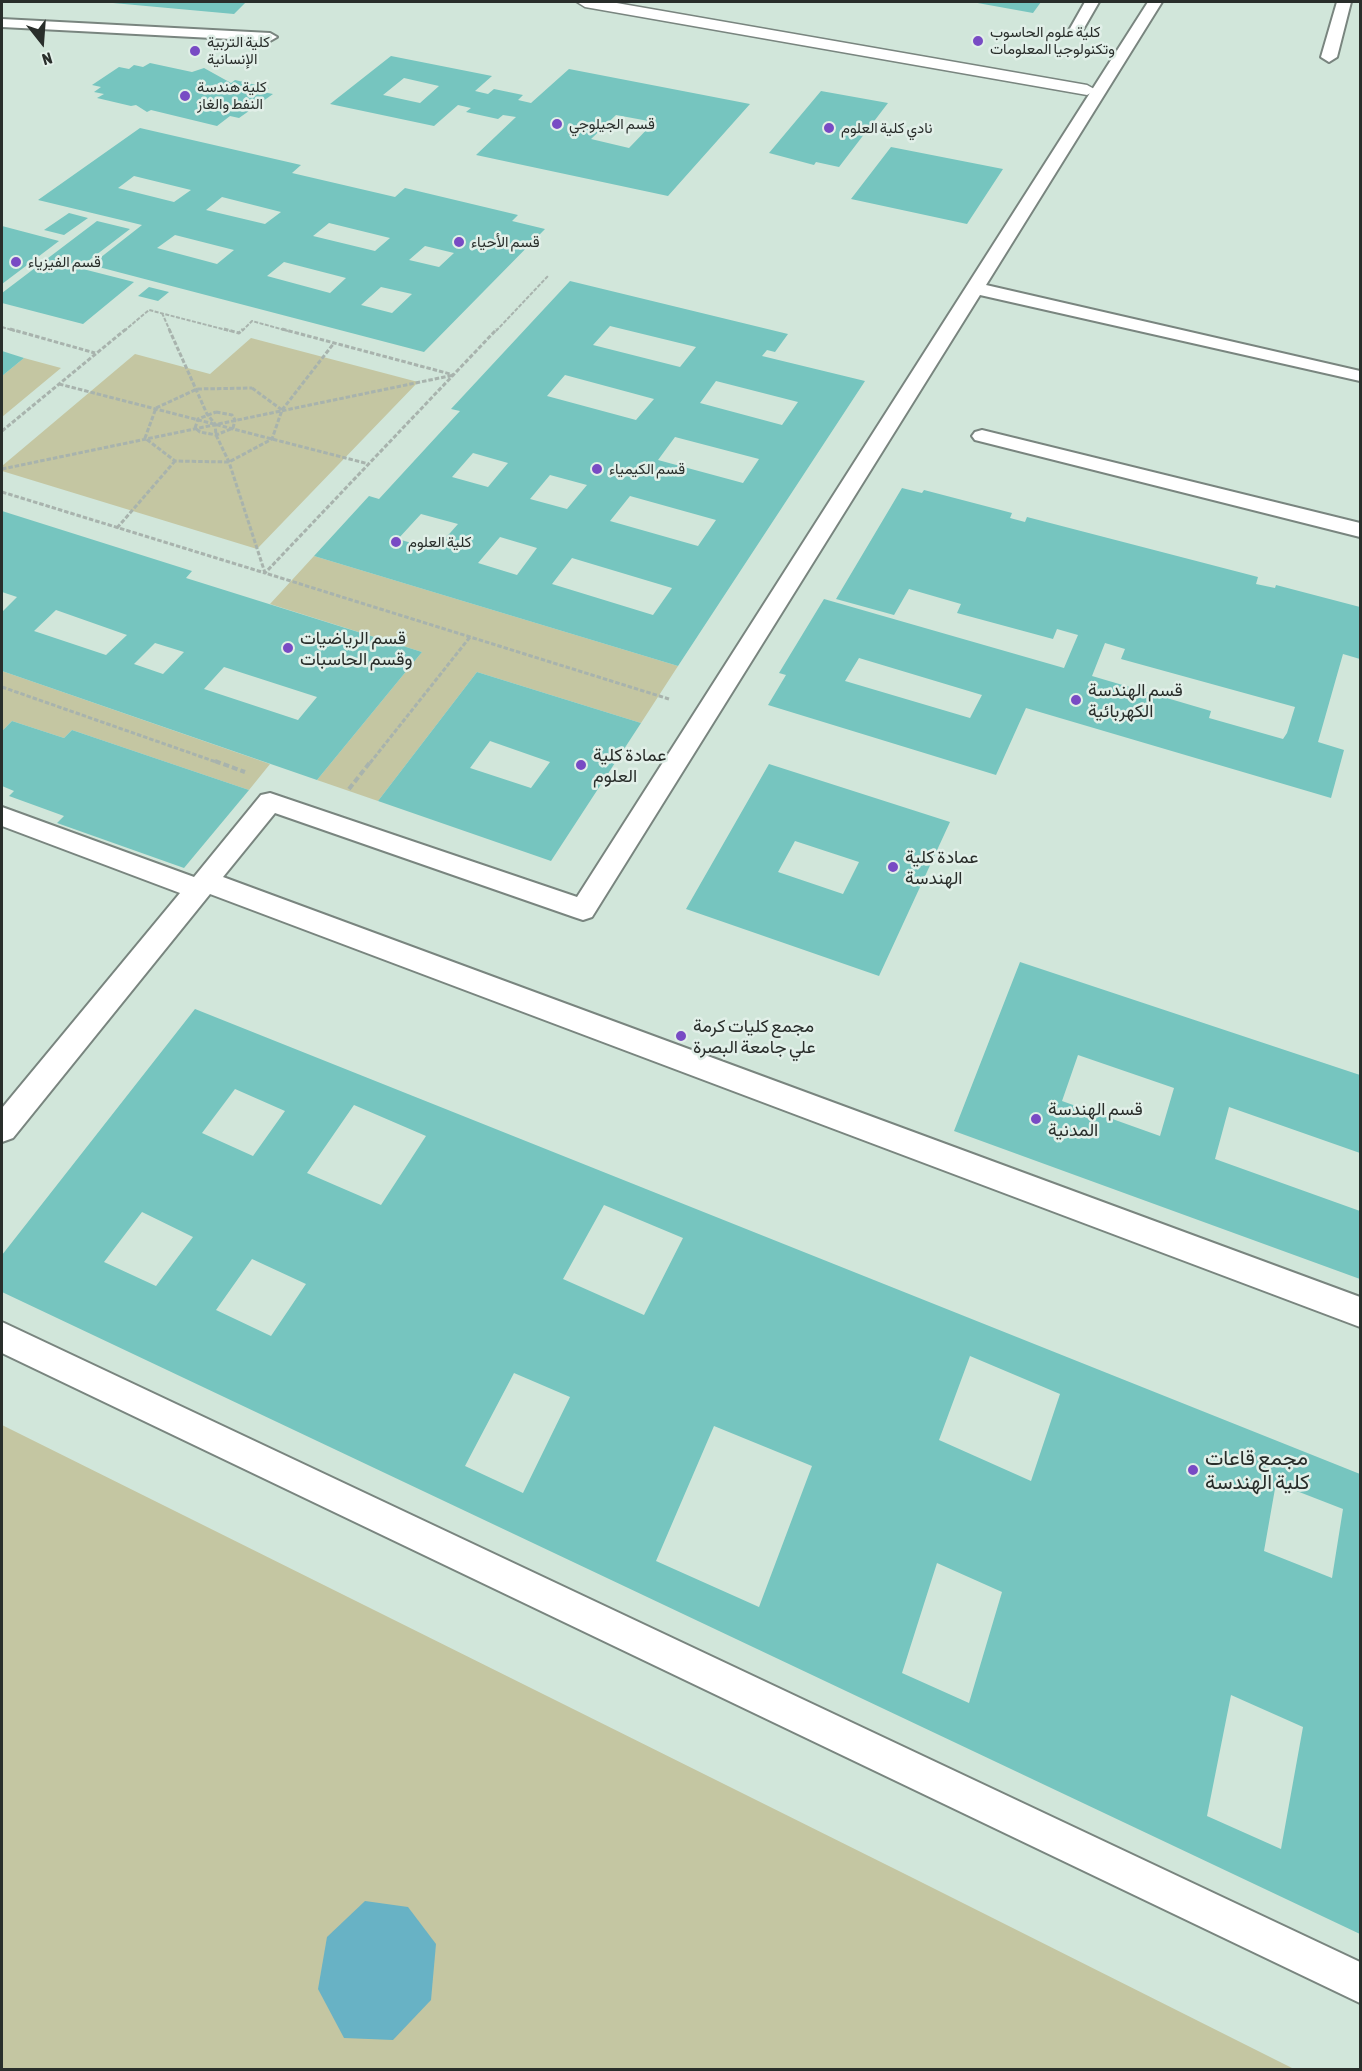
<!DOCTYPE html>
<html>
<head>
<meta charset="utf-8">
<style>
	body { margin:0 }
	#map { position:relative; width:1362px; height:2071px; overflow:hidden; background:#e1efe8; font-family:"Asap Condensed",sans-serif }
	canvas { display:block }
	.frame { position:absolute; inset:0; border:3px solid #292e2b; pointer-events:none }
	.north { position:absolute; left:12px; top:12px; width:60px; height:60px; -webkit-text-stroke:4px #e1efe8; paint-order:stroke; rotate:163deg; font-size:16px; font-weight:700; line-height:24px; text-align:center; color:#292e2b }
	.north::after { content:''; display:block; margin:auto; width:21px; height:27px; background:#292e2b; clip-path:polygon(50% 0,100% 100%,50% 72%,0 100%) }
</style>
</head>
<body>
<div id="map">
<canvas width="1362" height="2071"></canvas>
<div class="frame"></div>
<div class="north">N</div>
</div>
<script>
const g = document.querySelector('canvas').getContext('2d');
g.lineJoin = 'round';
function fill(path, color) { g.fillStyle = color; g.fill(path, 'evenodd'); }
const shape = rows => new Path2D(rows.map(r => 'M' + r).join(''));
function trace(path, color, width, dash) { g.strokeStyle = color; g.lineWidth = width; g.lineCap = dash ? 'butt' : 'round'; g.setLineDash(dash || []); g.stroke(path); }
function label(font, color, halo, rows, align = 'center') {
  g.font = font + ' "Asap Condensed",Vazirmatn,sans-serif'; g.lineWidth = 5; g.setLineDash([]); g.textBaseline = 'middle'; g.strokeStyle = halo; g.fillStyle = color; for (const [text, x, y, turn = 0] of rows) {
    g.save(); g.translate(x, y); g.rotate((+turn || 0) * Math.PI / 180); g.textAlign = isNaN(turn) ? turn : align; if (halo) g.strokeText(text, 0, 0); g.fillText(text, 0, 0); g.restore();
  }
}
fill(shape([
	[2,2,1360,2,1360,2069,2,2070]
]), '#d1e6da');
fill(shape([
	[251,338,418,382,257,549,2,471,2,466,135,354,210,374],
	[24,358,61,368,2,417,2,376],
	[314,556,678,666,641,723,477,672,378,801,317,780,422,652,270,604],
	[2,671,270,764,249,790,72,730,64,738,12,721,2,731],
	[2,1425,909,1876,1294,2069,2,2069]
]), '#c4c6a2');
fill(shape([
	[365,1901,408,1907,436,1944,431,2000,393,2040,344,2038,318,1989,327,1937]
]), '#68b2c5');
fill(shape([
	[102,2,246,2,234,14],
	[972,2,1041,2,1033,13],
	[391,56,492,76,475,91,488,94,494,89,523,95,518,100,531,103,569,69,750,104,668,196,476,155,516,117,503,115,498,119,466,112,471,108,458,105,434,126,330,104],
	[404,78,439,86,420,103,383,95],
	[616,115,654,122,629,148,591,139],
	[150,63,192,72,204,68,231,83,235,80,269,88,263,92,273,94,239,118,230,116,217,126,151,110,147,112,136,105,131,106,97,98,104,94,94,92,101,87,92,85,119,67,129,69,134,65,143,67],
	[821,91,888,103,839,167,816,162,814,165,769,153],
	[140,128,301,165,292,173,395,197,405,188,518,215,512,221,545,229,424,352,91,265,142,225,38,200],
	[134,176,191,190,174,202,118,188],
	[222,197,281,212,265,224,206,210],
	[329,223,390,238,375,251,313,236],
	[175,235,234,250,217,264,157,248],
	[425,246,454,253,439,267,409,260],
	[284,262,346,278,330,293,267,276],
	[381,287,412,294,392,313,361,305],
	[891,147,1003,169,967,224,851,199],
	[69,213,88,218,64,235,44,230],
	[97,221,130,229,79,268,134,282,83,324,2,303,2,293],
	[2,226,59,241,2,284],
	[570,281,788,334,775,352,767,350,762,356,865,381,678,666,314,556,369,496,379,499,460,411,451,409],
	[610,326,696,347,680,367,593,345],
	[565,375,654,399,636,420,547,396],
	[716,381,798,402,782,425,700,403],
	[675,437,759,459,743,483,658,460],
	[473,453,508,463,488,487,452,477],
	[550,475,587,485,567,509,530,499],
	[630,496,716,520,698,546,610,521],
	[421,514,458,524,435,550,398,539],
	[500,537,537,548,517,575,478,563],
	[572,558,672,588,653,615,552,584],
	[149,287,169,292,158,301,138,296],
	[2,351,24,358,2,376],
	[902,488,922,493,924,490,1012,513,1010,518,1025,522,1027,517,1258,577,1256,584,1275,588,1276,585,1360,607,1360,659,1343,654,1318,742,1344,750,1331,798,1026,708,996,775,768,705,786,675,779,673,824,599,1064,668,1078,635,1057,629,1053,639,957,613,961,604,909,589,894,615,836,599],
	[1105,643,1125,649,1121,659,1295,707,1287,733,1283,739,1209,718,1211,711,1092,676],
	[859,658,982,695,970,718,845,681],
	[2,511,192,571,186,578,422,652,317,780,2,671,2,612,17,597,2,592],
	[56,610,127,635,106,655,34,631],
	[155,643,184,652,163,674,134,664],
	[224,667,317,697,298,720,204,689],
	[477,672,641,723,551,861,378,801],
	[490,741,550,762,531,788,470,768],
	[12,721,64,738,72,730,249,790,184,868,57,823,64,816,9,796,14,791,2,786,2,731],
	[769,764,950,822,879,976,686,909],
	[795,841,859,862,843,894,778,872],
	[1020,962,1360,1075,1360,1153,1229,1107,1215,1159,1360,1211,1360,1279,954,1131],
	[1078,1055,1174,1088,1160,1136,1062,1101],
	[195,1009,1360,1474,1360,1934,2,1292,2,1255],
	[235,1089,285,1111,253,1156,202,1133],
	[354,1105,426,1136,381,1205,307,1173],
	[604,1205,683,1238,644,1315,563,1279],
	[142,1212,193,1237,156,1286,104,1262],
	[252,1259,306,1284,271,1336,216,1310],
	[970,1356,1060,1394,1031,1481,939,1440],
	[514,1373,570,1397,523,1493,465,1466],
	[714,1426,812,1466,759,1607,656,1561],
	[1276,1483,1343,1509,1332,1578,1264,1551],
	[937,1563,1002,1592,969,1703,902,1673],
	[1231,1695,1303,1727,1281,1849,1207,1816]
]), '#76c5bf');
const lane = shape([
	[1085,2,1099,2,1080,35,1070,35,1068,32,1085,2],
	[1148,2,1162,2,986,285,1360,371,1360,381,980,295,592,917,583,920,574,917,275,813,223,877,1360,1297,1360,1327,210,894,13,1138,2,1142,2,1108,180,893,2,826,2,807,194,877,261,795,270,793,577,897,1148,2],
	[1337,2,1351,2,1337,57,1329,62,1321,57,1337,2],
	[2,19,270,33,277,37,270,41,2,27,2,19],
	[982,430,1360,523,1360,537,975,440,972,436,975,432,982,430],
	[2,1322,1360,1962,1360,2003,2,1353,2,1322]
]);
const street = shape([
	[577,2,611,2,1087,85,1096,90,1087,95,585,7,577,2]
]);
trace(lane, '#79857f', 4);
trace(street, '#79857f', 3);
trace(shape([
	[162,313,170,331],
	[2,327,15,331],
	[124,331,149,310,230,331],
	[242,331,252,321,288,331],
	[496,331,548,276]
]), '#a8b3ad', 2, [4, 1.5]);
trace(shape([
	[10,329,95,353],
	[169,329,207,414,215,424,216,435,229,462,265,573,669,699],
	[224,329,239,333,243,329],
	[282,329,454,375],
	[59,384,369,464],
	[252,388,282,410,272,439,229,462,175,461,145,438,156,408,197,389,252,388],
	[282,410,334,343],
	[216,412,232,415,235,420,233,428,216,435,200,432,195,428,198,419,216,412],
	[2,431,126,329],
	[2,469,454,375],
	[2,492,265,573,497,329],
	[117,528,175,461],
	[2,687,219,763],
	[370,763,470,637]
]), '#a8b3ad', 3, [4.5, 2]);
trace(shape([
	[215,761,245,772],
	[349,789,371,761]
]), '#a8b3ad', 4, [6, 3]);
fill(lane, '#fff');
fill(street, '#fff');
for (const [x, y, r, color] of [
	[978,41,6,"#784bc4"],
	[195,51,6,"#784bc4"],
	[185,96,6,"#784bc4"],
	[557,124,6,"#784bc4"],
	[829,128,6,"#784bc4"],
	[459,242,6,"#784bc4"],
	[16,262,6,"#784bc4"],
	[597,469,6,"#784bc4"],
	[396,542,6,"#784bc4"],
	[288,648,6,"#784bc4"],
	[1076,700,6,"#784bc4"],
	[581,765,6,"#784bc4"],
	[893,867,6,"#784bc4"],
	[681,1036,6,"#784bc4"],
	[1036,1119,6,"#784bc4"],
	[1193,1470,6,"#784bc4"]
]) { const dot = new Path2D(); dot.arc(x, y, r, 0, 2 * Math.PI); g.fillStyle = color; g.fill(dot); trace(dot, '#e1efe8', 2); }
label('15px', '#292e2b', '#e1efe8', [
	["كلية علوم الحاسوب",990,32],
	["وتكنولوجيا المعلومات",990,49],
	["كلية التربية",207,42],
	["الإنسانية",207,59],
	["كلية هندسة",197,87],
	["النفط والغاز",197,104],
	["قسم الجيلوجي",569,124],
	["نادي كلية العلوم",841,128],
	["قسم الأحياء",471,242],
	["قسم الفيزياء",28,262],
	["قسم الكيمياء",609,469],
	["كلية العلوم",408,542]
], 'left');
label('18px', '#292e2b', '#e1efe8', [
	["قسم الرياضيات",300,638],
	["وقسم الحاسبات",300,659],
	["قسم الهندسة",1088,690],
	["الكهربائية",1088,711],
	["عمادة كلية",593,755],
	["العلوم",593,776],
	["عمادة كلية",905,857],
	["الهندسة",905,878],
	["مجمع كليات كرمة",693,1026],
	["علي جامعة البصرة",693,1047],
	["قسم الهندسة",1048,1109],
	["المدنية",1048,1130]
], 'left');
label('21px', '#292e2b', '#e1efe8', [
	["مجمع قاعات",1205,1458],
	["كلية الهندسة",1205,1482]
], 'left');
</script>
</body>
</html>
